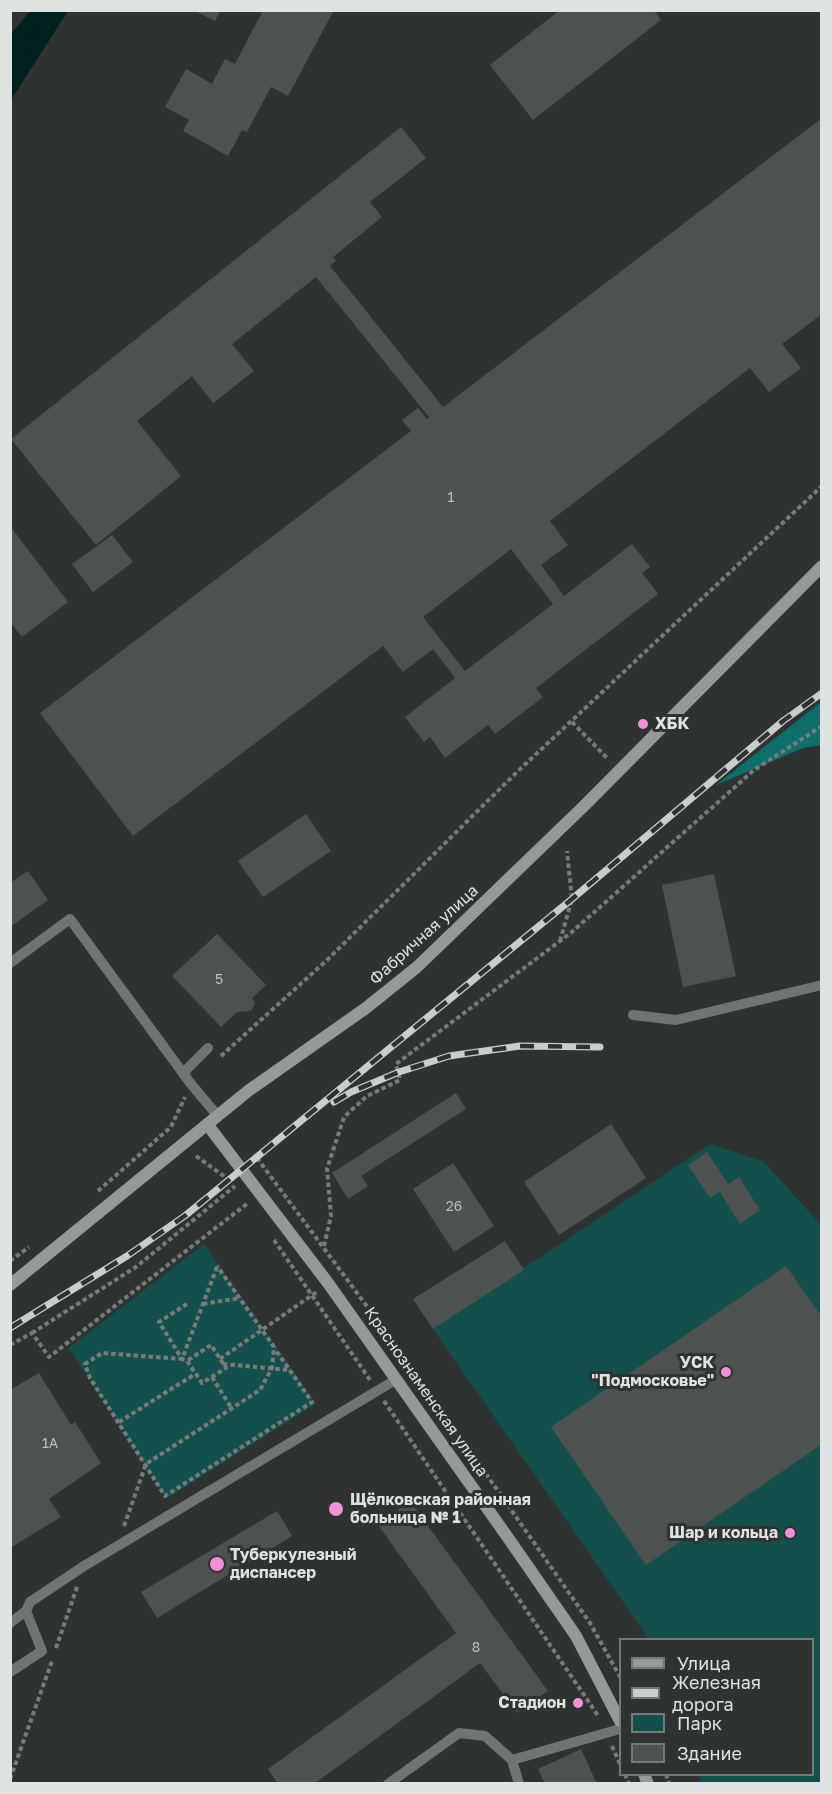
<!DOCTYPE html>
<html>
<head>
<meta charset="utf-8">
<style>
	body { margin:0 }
	#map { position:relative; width:832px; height:1794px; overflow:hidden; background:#2e3332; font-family:"Golos Text",sans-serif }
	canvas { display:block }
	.frame { position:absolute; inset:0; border:12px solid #e0e3e3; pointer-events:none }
	.legend { position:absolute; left:619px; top:1638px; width:195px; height:138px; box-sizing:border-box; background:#2e3332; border:2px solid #757979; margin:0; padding:8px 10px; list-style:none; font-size:18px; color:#e0e3e3 }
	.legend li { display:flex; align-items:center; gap:12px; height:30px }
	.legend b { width:30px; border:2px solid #757979 }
</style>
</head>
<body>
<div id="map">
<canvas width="832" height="1794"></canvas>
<div class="frame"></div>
<ul class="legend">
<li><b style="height:8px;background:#959999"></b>Улица</li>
<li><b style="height:8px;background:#cacdcd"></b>Железная дорога</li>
<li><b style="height:16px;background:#134f4b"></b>Парк</li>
<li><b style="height:16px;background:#4d5251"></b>Здание</li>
</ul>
</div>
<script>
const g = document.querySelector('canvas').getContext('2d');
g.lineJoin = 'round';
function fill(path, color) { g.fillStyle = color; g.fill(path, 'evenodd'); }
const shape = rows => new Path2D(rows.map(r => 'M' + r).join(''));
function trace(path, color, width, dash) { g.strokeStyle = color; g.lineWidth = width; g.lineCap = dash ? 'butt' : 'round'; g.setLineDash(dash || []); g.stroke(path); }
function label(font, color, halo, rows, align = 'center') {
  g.font = font + ' "Golos Text",sans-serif'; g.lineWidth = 6; g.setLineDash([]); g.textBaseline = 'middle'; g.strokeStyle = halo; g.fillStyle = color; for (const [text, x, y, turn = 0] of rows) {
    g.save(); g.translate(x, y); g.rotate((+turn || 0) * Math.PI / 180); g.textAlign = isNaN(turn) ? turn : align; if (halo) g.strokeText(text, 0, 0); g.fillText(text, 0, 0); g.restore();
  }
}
fill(shape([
	[710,1144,764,1162,821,1225,821,1783,701,1783,698,1775,812,1774,812,1640,649,1639,433,1329],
	[204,1244,316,1404,166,1499,69,1348]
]), '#134f4b');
fill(shape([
	[821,702,821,745,803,748,716,785]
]), '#0d6f6a');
fill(shape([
	[31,10,68,11,11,100,11,34]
]), '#00211f');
fill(shape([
	[193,10,221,10,215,21],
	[263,10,334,10,288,96,271,87,247,132,242,130,228,156,183,131,189,120,165,107,186,69,212,84,225,59,235,64],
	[560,10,654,10,661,20,533,120,490,65],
	[822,118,822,314,782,344,801,368,769,392,750,368,550,521,568,545,541,565,564,596,632,544,650,567,642,573,658,594,536,688,543,697,495,734,488,725,445,758,430,737,424,742,405,717,455,678,433,649,403,672,383,646,133,836,40,713,411,431,402,420,418,408,427,419,429,417,316,277,232,344,254,371,213,403,192,376,137,421,181,476,96,545,11,439,401,127,426,158,370,202,382,217,333,257,336,261,330,266,443,407],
	[511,549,553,604,465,671,423,617],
	[10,526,68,602,22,637,10,622],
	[112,535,133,562,93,592,72,564],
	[306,814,331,851,263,897,238,861],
	[28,871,48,900,10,927,10,883],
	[714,874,736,976,683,987,662,885],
	[217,934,266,985,252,998,255,1003,251,1011,237,1012,221,1027,172,976],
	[456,1093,466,1109,361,1176,368,1186,348,1199,332,1173],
	[611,1124,646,1178,559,1235,524,1182],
	[707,1152,728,1184,739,1177,760,1210,740,1224,720,1192,710,1198,688,1165],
	[453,1163,494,1226,454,1252,413,1189],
	[505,1241,524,1270,433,1329,413,1299],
	[786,1266,822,1317,822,1444,646,1565,551,1427],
	[39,1373,71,1425,75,1422,101,1463,49,1499,61,1517,10,1548,10,1390],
	[410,1501,548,1691,517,1713,480,1663,314,1784,278,1784,268,1769,456,1633,378,1525],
	[277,1511,292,1536,157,1618,141,1592],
	[581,1749,597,1784,545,1784,538,1769]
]), '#4d5251');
trace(shape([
	[572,722,607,758],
	[560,941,572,899,567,851],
	[221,1056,326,961,517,772,822,486],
	[196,1156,228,1179],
	[257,1158,406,1359,590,1623,620,1677],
	[98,1191,171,1127,185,1097],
	[274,1240,370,1380],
	[324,1246,331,1216,327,1169,344,1117,367,1096,400,1080,396,1064,572,932,754,770,822,726],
	[10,1261,29,1247],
	[217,1267,182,1359,102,1353,85,1364,90,1378,165,1496,312,1402,275,1349],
	[187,1304,159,1322,182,1359,187,1361,202,1383,226,1368,211,1345,187,1361],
	[203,1304,240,1298],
	[32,1333,136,1267,235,1186],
	[10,1345,32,1333,49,1357,248,1203],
	[220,1359,318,1291],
	[223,1364,289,1370],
	[212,1377,232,1409],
	[384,1401,599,1717],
	[119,1422,195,1374],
	[124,1526,146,1464,260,1390,272,1368,274,1347,217,1266],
	[56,1648,77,1587],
	[612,1746,620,1764],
	[625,1774,629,1784],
	[666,1774,669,1784],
	[10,1779,52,1661]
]), '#777b7b', 4, [4.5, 3]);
trace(shape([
	[10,963,70,919,191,1084,217,1115],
	[633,1015,676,1020,822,985],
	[183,1073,208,1048],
	[10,1623,26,1611,30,1602,84,1566,397,1379],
	[10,1672,42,1651,26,1611],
	[512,1760,620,1729],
	[388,1784,459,1733,485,1736,512,1760,519,1784]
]), '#717474', 10);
trace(shape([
	[207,1124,328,1283,511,1542,576,1636,620,1721],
	[10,1285,248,1091,366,1008,417,967,585,805,822,566],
	[644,1774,648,1784]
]), '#959999', 12);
const rail = shape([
	[334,1102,351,1092,399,1072,449,1056,520,1046,600,1047],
	[10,1328,127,1256,186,1215,572,899,783,721,822,693]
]);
trace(rail, '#cacdcd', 7);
trace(rail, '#2e3332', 4.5, [14]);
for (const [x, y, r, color] of [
	[643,724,6,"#f391d6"],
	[726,1372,6,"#f391d6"],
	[336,1509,8,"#f391d6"],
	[790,1533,6,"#f391d6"],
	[217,1564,8,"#f391d6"],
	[578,1703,6,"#f391d6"]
]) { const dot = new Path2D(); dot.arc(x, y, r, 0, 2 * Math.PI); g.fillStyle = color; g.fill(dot); trace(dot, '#2e3332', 2); }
label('14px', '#bbbfbe', null, [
	["1",451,498],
	["5",219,980],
	["26",454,1207],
	["1А",50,1444],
	["8",476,1648]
]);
label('bold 16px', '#e0e3e3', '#2e3332', [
	["ХБК",655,724],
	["УСК",714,1363,"right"],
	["\"Подмосковье\"",714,1381,"right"],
	["Щёлковская районная",350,1500],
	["больница № 1",350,1518],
	["Шар и кольца",778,1533,"right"],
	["Туберкулезный",230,1555],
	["диспансер",230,1573],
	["Стадион",566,1703,"right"]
], 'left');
label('16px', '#e0e3e3', '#2e3332', [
	["Фабричная улица",424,935,-42],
	["Краснознаменская улица",426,1392,55]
]);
</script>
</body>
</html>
